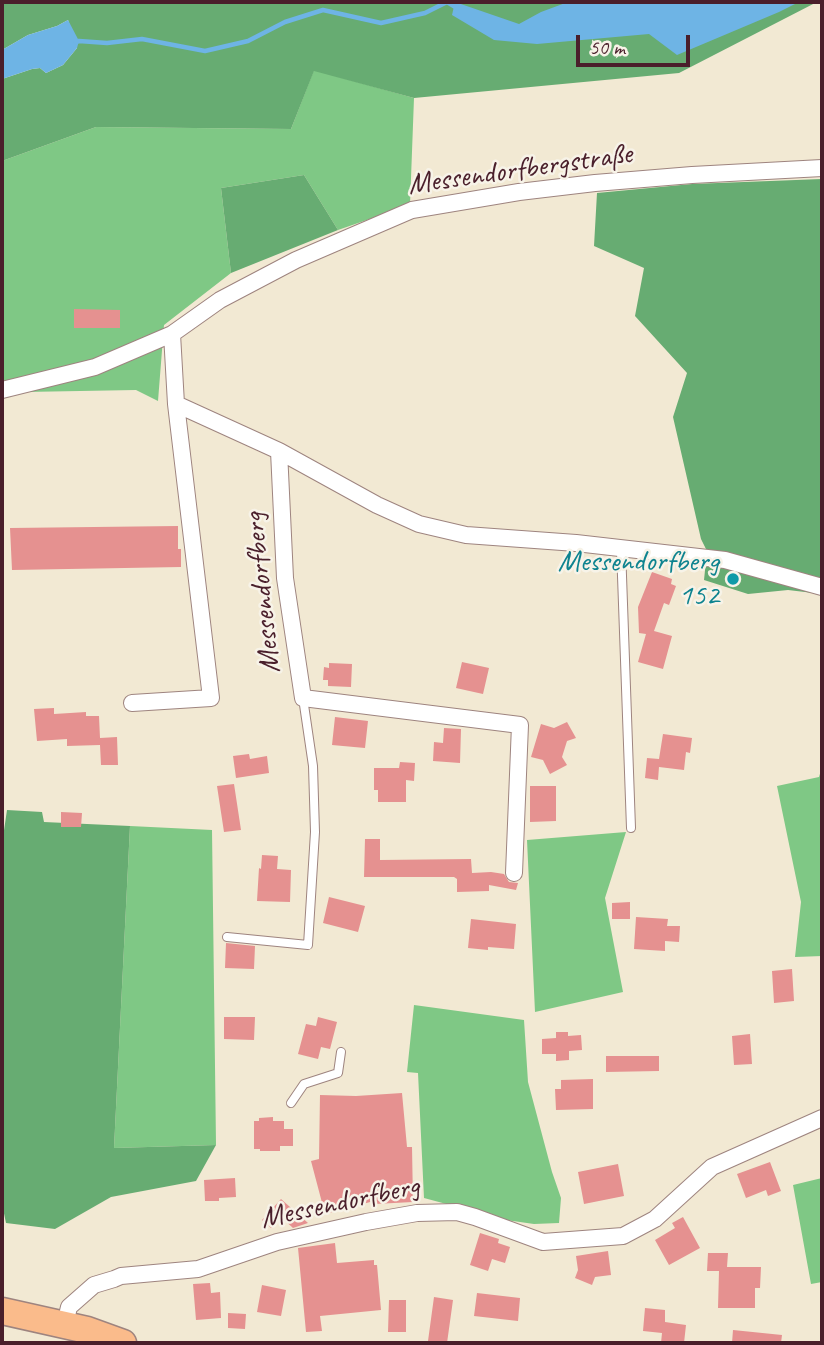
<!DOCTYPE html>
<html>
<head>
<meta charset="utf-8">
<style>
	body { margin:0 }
	#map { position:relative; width:824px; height:1345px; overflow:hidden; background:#f2e9d3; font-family:Caveat,sans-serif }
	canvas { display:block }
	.frame { position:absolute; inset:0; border:4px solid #4a1f2b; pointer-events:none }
	.scale { position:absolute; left:576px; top:35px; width:114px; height:32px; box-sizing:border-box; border:4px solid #4a1f2b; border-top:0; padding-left:9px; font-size:21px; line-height:24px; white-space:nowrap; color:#4a1f2b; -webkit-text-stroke:5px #f7f3e8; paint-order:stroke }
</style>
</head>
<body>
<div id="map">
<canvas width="824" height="1345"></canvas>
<div class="frame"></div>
<div class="scale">50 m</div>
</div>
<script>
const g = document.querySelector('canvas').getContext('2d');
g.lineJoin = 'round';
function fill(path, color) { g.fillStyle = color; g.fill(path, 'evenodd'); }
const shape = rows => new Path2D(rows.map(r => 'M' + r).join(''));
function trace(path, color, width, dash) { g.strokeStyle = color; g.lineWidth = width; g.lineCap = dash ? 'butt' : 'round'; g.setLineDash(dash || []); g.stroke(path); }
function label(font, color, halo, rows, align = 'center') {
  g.font = font + ' Caveat,sans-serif'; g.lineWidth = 5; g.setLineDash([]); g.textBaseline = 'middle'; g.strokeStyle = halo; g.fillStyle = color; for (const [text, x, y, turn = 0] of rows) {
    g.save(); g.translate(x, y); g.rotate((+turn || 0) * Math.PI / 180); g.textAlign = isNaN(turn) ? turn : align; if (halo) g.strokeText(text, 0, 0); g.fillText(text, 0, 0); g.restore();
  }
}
fill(shape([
	[314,70,414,98,410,205,338,230,304,175,221,188,231,273,164,325,158,401,136,390,24,392,2,398,2,161,96,127,291,129],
	[822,767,822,956,795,957,801,902,777,786,819,777],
	[130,826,212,830,216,1145,114,1148],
	[626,832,605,898,623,992,535,1012,527,840],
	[414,1005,524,1020,528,1082,552,1172,561,1198,559,1223,534,1224,506,1220,424,1198,418,1073,407,1072],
	[822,1178,822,1282,811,1284,793,1185]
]), '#7fc885');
fill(shape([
	[2,2,817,2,679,73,414,98,314,71,291,129,96,127,2,161,2,79,32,69,40,68,46,73,63,65,77,48,68,20,57,26,28,35,2,50],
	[304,175,338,230,231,273,221,188],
	[822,179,822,594,788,590,748,594,704,580,707,551,701,539,673,417,687,373,635,316,644,268,594,246,597,193,692,184],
	[7,810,42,812,44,822,130,826,114,1148,216,1145,196,1181,111,1197,55,1229,6,1223,2,1204,2,844]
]), '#67ac72');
fill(shape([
	[455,2,519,24,541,12,568,2,799,2,779,12,677,55,649,34,537,44,494,40,452,15],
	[68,20,79,41,77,48,63,65,46,73,40,68,32,69,2,79,2,50,28,35,57,26]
]), '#6eb4e5');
trace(shape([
	[76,42,79,41,107,43,142,39,205,51,248,41,285,22,323,10,381,23,425,13,447,2,457,8]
]), '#6eb4e5', 4.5);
fill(shape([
	[74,309,120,310,120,328,74,328],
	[178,526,178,549,181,549,181,567,12,570,10,528],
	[652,572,672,579,671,584,676,586,669,605,664,603,654,631,672,636,663,669,638,662,646,634,639,633,638,607],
	[462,662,489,668,483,694,456,688],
	[329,663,352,664,351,687,328,686,328,680,323,680,324,667,329,668],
	[54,708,54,714,86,712,86,716,99,716,100,738,117,737,118,765,101,765,100,745,67,746,67,739,37,741,34,709],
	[335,717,368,721,365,748,332,745],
	[567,722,576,738,567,741,562,757,567,765,550,774,543,760,531,757,541,724,554,728],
	[444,728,461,729,460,763,433,761,434,742,443,743],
	[663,734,692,738,690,753,686,752,684,770,659,767,658,780,645,778,647,758,659,759],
	[249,754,250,759,267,756,269,773,236,778,233,756],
	[400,762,415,763,414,781,406,780,406,802,378,802,378,790,374,790,374,768,399,768],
	[234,784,241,830,224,832,217,786],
	[530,786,556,786,556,821,530,822],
	[61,812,82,813,81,827,61,827],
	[365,839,380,839,380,860,471,859,472,873,491,872,504,874,509,882,518,883,516,890,489,885,489,891,457,892,457,879,454,877,364,877],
	[262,855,278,856,277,869,291,870,290,902,257,901,259,868,261,869],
	[329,897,365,906,358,932,323,923],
	[630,902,630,919,612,919,612,903],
	[636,917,668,919,667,926,680,926,679,942,665,941,665,951,634,949],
	[471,919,516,924,514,949,488,947,488,950,468,948],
	[226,943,255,946,254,969,225,968],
	[792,969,794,1001,774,1003,772,971],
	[224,1017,255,1017,254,1040,224,1039],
	[318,1017,337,1022,330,1049,321,1047,318,1059,298,1054,306,1024,316,1026],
	[556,1032,568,1032,568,1036,581,1035,582,1050,569,1051,569,1060,556,1061,556,1054,542,1054,542,1039,556,1038],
	[750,1034,752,1064,734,1065,732,1036],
	[606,1056,659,1056,659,1071,606,1072],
	[593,1079,593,1109,556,1110,555,1089,561,1089,561,1080],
	[402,1093,407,1147,412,1147,413,1202,375,1204,374,1201,325,1214,311,1161,319,1159,320,1095,356,1096],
	[273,1117,273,1121,284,1121,284,1129,293,1129,293,1146,280,1146,280,1151,260,1151,260,1149,254,1149,254,1121,259,1121,259,1118],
	[770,1162,781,1191,768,1196,766,1190,746,1198,737,1174],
	[618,1164,624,1196,584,1204,578,1172],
	[235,1178,236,1197,219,1198,219,1201,205,1201,204,1180],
	[281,1199,308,1223,293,1228,281,1217,271,1228,262,1220],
	[683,1217,700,1248,669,1265,655,1240,675,1228,672,1223],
	[480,1233,499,1239,498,1243,510,1247,505,1263,492,1259,488,1271,470,1265],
	[335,1243,337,1263,374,1260,374,1265,377,1265,381,1310,320,1316,322,1331,306,1332,298,1248],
	[608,1251,611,1275,595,1277,592,1285,575,1278,578,1270,576,1256],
	[708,1253,728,1253,727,1267,761,1267,760,1288,755,1288,755,1308,718,1308,719,1271,707,1271],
	[210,1283,211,1293,220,1292,221,1318,196,1320,193,1284],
	[262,1285,286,1290,281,1316,257,1312],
	[477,1293,520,1298,518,1321,474,1316],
	[434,1297,453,1300,447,1343,428,1341],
	[389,1300,406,1300,406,1332,388,1332],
	[645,1308,665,1310,665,1322,686,1325,684,1343,661,1343,662,1333,643,1331],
	[228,1313,246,1314,245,1329,228,1328],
	[733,1330,782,1335,781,1343,732,1343]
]), '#e59190');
const service = shape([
	[621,548,631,828],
	[227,937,308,945,315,832,313,766,303,698],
	[291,1103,304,1084,338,1073,341,1052]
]);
const minor = shape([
	[172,334,176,404,279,451,377,505,419,524,466,535,576,543,725,560,822,587],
	[2,390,95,367,172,334,220,300,296,260,412,210,519,192,595,183,692,175,822,168],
	[279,451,285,578,303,698,520,725,514,873],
	[132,703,211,698,176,404],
	[65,1324,69,1307,94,1285,114,1279,121,1276,198,1269,277,1242,366,1222,417,1213,457,1212,475,1217,543,1242,623,1236,655,1219,712,1167,822,1118]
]);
const primary = shape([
	[2,1311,87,1330,123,1343]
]);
trace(service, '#9e847f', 10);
trace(minor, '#9e847f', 18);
trace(primary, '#9e847f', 29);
trace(service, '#fff', 8);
trace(minor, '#fff', 16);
trace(primary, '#fabb8b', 26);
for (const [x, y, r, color] of [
	[733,579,7,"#0f9aa8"]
]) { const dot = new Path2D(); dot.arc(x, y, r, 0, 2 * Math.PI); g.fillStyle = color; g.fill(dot); trace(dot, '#f7f3e8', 2.5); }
label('30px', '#4a1f2b', '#f7f3e8', [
	["Messendorfbergstraße",520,170,-8],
	["Messendorfberg",263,593,-96],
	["Messendorfberg",340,1203,-12]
]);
label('30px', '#0d838f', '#f7f3e8', [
	["Messendorfberg",719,562],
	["152",719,596]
], 'right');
</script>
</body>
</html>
